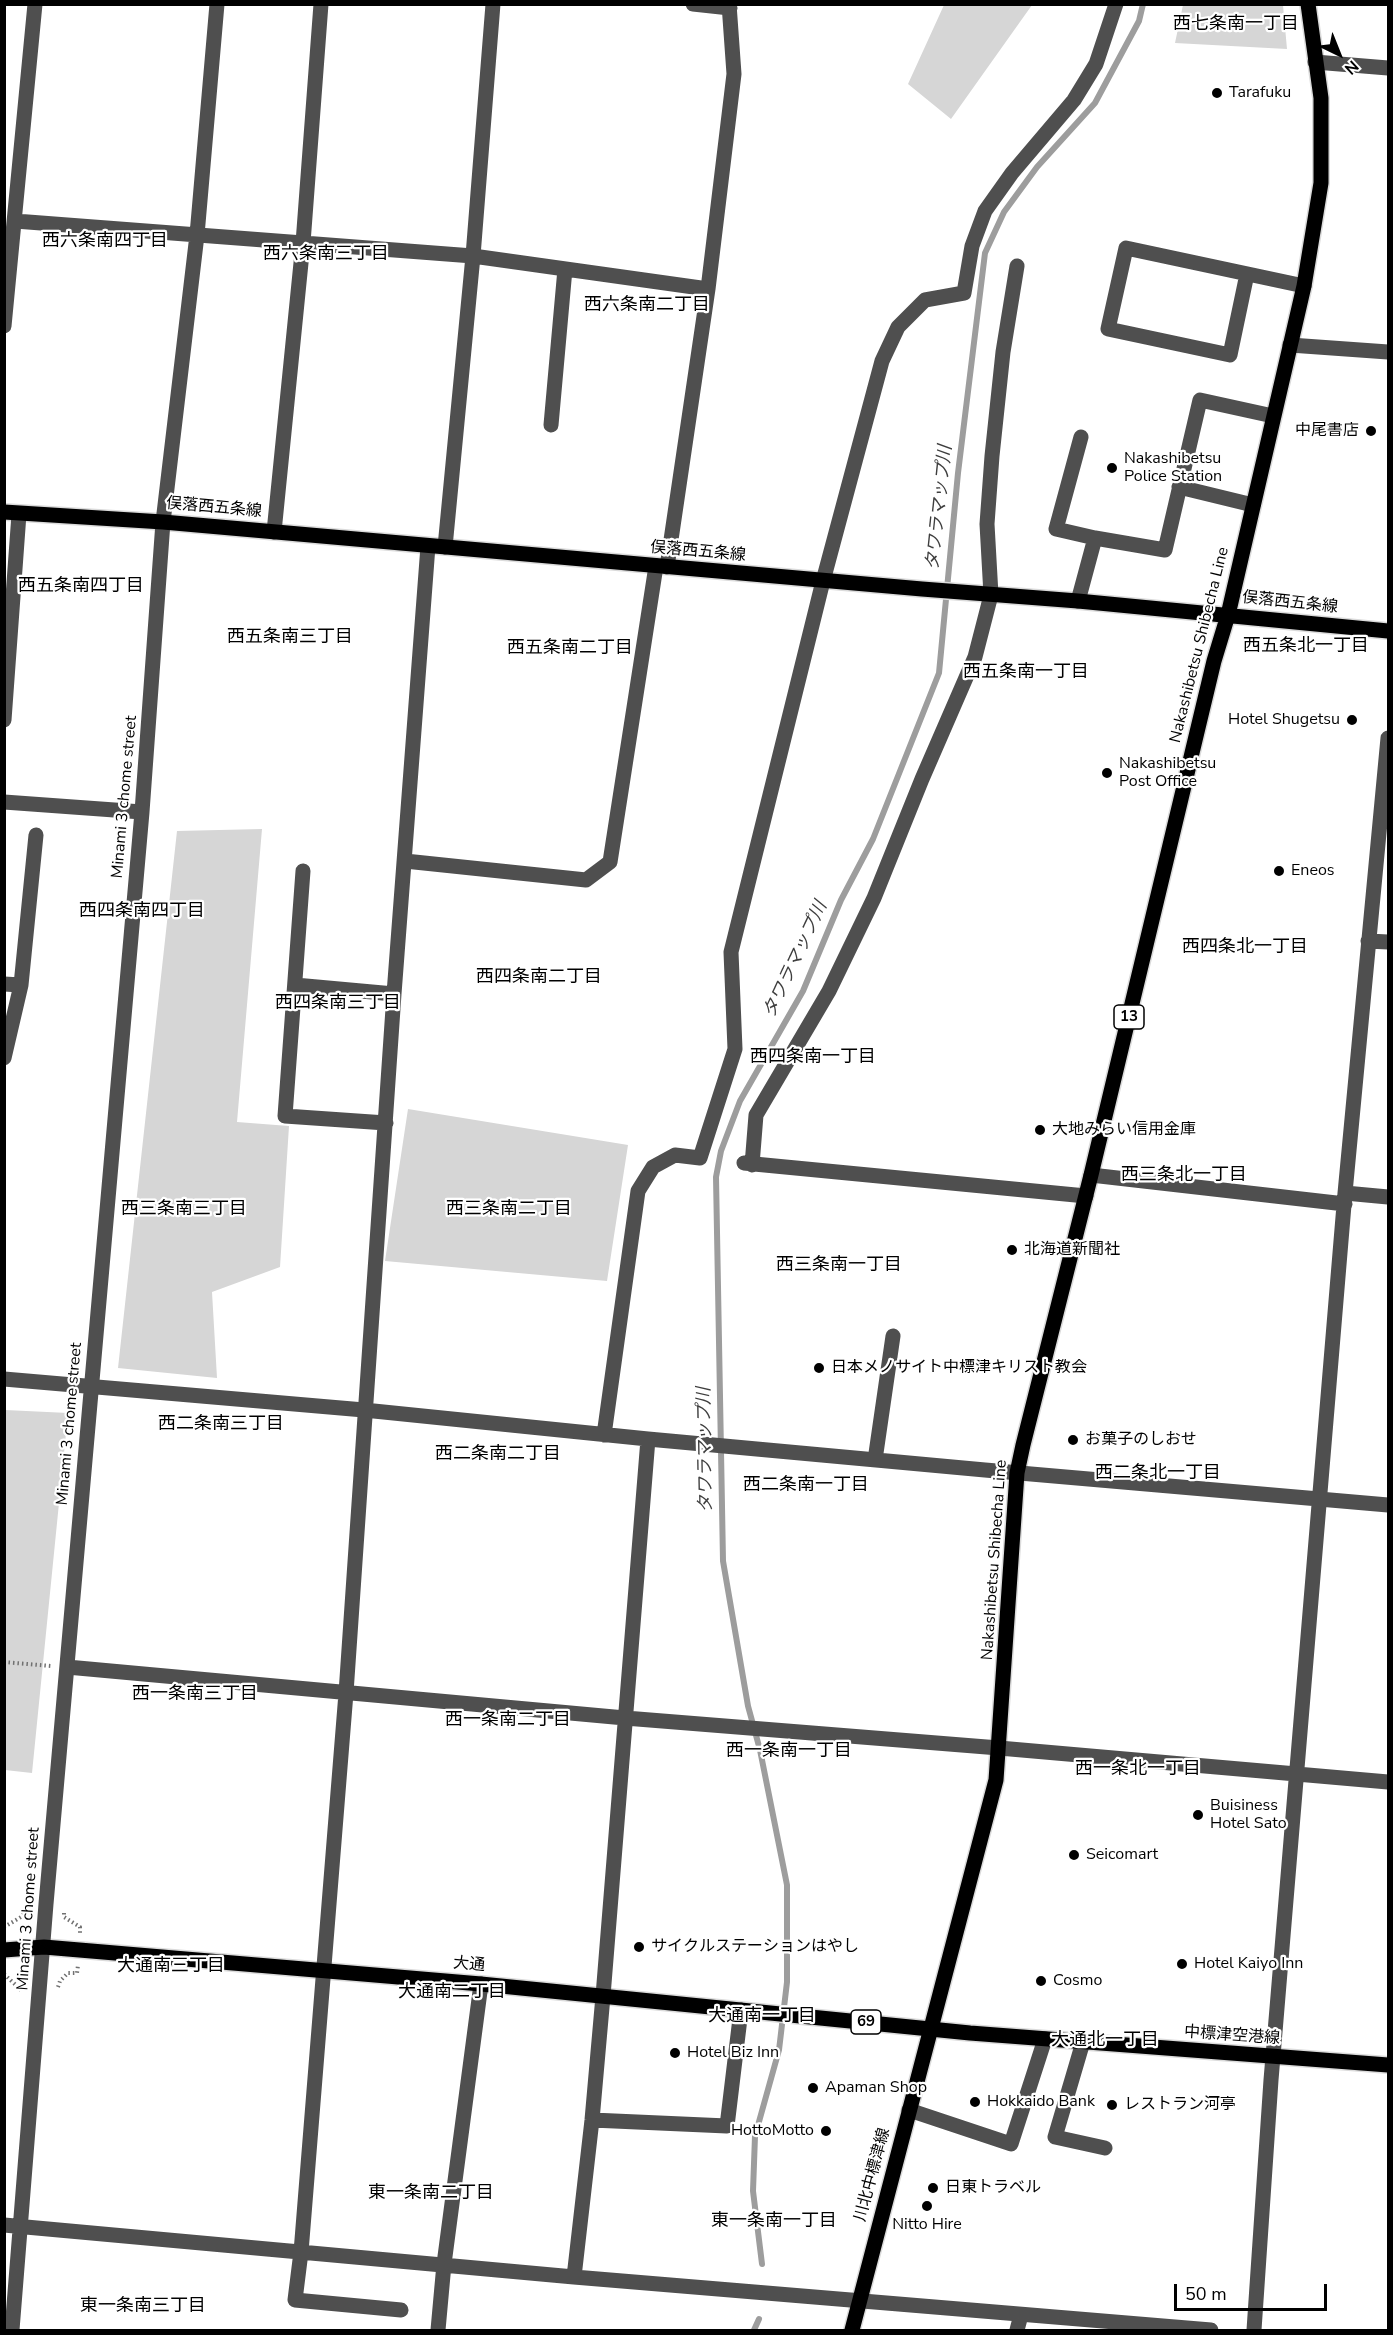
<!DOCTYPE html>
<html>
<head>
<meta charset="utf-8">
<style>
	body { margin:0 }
	#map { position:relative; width:1393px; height:2335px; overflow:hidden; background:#fff; font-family:"Nunito Sans",sans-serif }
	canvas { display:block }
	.frame { position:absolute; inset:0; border:6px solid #000; pointer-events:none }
	.north { position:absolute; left:1309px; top:24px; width:60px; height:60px; -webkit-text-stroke:4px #fff; paint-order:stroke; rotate:137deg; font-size:16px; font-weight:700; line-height:24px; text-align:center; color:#000 }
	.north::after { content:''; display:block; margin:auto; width:21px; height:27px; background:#000; clip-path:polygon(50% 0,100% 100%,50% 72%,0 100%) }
	.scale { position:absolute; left:1174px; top:2284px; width:153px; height:27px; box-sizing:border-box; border:3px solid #000; border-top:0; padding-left:8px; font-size:18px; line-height:21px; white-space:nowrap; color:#000; -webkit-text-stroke:4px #fff; paint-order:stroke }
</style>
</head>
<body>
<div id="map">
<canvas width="1393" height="2335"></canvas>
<div class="frame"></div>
<div class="north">N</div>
<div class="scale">50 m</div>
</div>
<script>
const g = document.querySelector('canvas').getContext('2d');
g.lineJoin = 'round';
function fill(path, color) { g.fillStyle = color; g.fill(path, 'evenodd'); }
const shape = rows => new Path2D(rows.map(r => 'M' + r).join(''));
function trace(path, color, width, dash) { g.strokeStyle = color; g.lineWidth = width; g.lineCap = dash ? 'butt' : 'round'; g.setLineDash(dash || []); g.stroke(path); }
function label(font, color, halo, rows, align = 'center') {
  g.font = font + ' "Nunito Sans","Noto Sans JP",sans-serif'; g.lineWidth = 4.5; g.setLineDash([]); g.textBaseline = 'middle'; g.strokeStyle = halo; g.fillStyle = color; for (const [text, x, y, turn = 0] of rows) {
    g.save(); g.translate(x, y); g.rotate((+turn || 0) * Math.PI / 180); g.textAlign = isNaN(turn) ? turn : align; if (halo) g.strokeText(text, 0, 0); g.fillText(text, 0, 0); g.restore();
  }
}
fill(shape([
	[944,5,1032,5,951,119,908,84],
	[1183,5,1283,5,1287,49,1175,43],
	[262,829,237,1122,289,1126,280,1267,212,1292,217,1378,118,1368,177,831],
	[408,1109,628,1145,607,1281,385,1261],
	[5,1410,68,1413,32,1773,5,1770]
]), '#d6d6d6');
trace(shape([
	[762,2264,753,2191,755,2136,779,2050,787,1982,787,1885,760,1750,748,1706,723,1561,716,1177,721,1151,740,1101,803,991,841,900,873,839,939,673,958,473,985,253,1004,212,1037,167,1095,103,1139,21,1143,4],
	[754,2330,759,2319]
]), '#9d9d9d', 6);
const major = shape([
	[4,512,163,522,922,589,1078,601,1388,631],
	[4,1950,44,1947,481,1984,970,2033,1388,2065],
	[852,2330,996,1780,1017,1473,1023,1445,1091,1175,1214,661,1228,615,1304,286,1321,183,1321,98,1308,4]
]);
trace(major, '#dbdbdb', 18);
trace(shape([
	[4,1662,51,1666],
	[64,1913,64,1917,80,1927,80,1933],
	[4,1927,21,1917,27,1908],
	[4,1974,21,1990],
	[58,1987,60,1981,68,1973,77,1973,78,1965]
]), '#717171', 4, [1.5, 3]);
trace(shape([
	[693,4,730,8],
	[1315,62,1388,68],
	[15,221,473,256,708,289],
	[1247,274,1230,355,1108,329,1126,248,1304,286],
	[4,326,35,4],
	[1290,345,1388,352],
	[551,425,565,269],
	[1081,437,1056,529,1095,538],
	[1179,487,1253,505],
	[274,532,303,243,321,4],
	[445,547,473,256,493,4],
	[667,567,708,289,734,74,729,4],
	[1078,601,1095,538,1165,550,1200,400,1273,416],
	[4,720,19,514],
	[4,802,142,812],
	[405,861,586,880,610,862,656,566],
	[303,871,285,1116,386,1123],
	[1368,941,1388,942],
	[4,984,21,985,4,1058],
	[21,985,36,835],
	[295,985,394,994],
	[744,1163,1086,1196],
	[752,1165,756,1115,829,991,874,898,922,779,975,657,991,595,987,524,992,456,1003,352,1017,266],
	[1091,1175,1345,1204],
	[1345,1193,1388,1197],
	[4,1379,364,1410,648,1439,985,1470,1388,1505],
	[604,1435,638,1191,653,1167,675,1155,700,1158,735,1049,731,952,823,581,882,361,898,327,925,300,964,293,972,246,985,211,1012,173,1074,100,1096,64,1116,4],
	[875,1460,893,1336],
	[67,1667,625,1718,999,1748,1388,1782],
	[1083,2042,1055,2137,1105,2148],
	[909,2110,1011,2144,1045,2039],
	[592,2120,727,2126,741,2010],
	[4,2225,574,2277,1211,2330],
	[574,2277,592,2120,603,1996,648,1439],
	[401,2310,295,2300,301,2252,346,1693,394,994,428,546],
	[12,2330,46,1904,142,812,163,522,197,235,217,4],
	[438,2330,444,2264,481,1984],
	[1017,2330,1021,2315],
	[1254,2330,1271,2080,1345,1193,1388,738]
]), '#4f4f4f', 15);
trace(major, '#000', 15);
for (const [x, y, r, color] of [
	[1217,93,6,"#000"],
	[1371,431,6,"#000"],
	[1112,468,6,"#000"],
	[1352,720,6,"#000"],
	[1107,773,6,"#000"],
	[1279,871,6,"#000"],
	[1040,1130,6,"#000"],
	[1012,1250,6,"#000"],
	[819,1368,6,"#000"],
	[1073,1440,6,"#000"],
	[1198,1815,6,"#000"],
	[1074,1855,6,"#000"],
	[639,1947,6,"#000"],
	[1182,1964,6,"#000"],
	[1041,1981,6,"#000"],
	[675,2053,6,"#000"],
	[813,2088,6,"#000"],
	[975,2102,6,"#000"],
	[1112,2105,6,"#000"],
	[826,2131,6,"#000"],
	[933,2188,6,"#000"],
	[927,2206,6,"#000"]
]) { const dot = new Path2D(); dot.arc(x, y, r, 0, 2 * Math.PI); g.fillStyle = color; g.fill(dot); trace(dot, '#fff', 2); }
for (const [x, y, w] of [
	[1129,1017,30],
	[866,2022,30]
]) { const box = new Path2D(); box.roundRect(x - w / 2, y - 12, w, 24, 4.5); g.fillStyle = '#fff'; g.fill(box); trace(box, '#000', 1.5); }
label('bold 15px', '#000', null, [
	["13",1129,1017],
	["69",866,2022]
]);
label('16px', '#000', '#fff', [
	["Tarafuku",1229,93],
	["中尾書店",1359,431,"right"],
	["Nakashibetsu",1124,459],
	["Police Station",1124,477],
	["Hotel Shugetsu",1340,720,"right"],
	["Nakashibetsu",1119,764],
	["Post Office",1119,782],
	["Eneos",1291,871],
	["大地みらい信用金庫",1052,1130],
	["北海道新聞社",1024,1250],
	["日本メノサイト中標津キリスト教会",831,1368],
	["お菓子のしおせ",1085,1440],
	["Buisiness",1210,1806],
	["Hotel Sato",1210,1824],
	["Seicomart",1086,1855],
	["サイクルステーションはやし",651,1947],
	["Hotel Kaiyo Inn",1194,1964],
	["Cosmo",1053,1981],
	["Hotel Biz Inn",687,2053],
	["Apaman Shop",825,2088],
	["Hokkaido Bank",987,2102],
	["レストラン河亭",1124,2105],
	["HottoMotto",814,2131,"right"],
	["日東トラベル",945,2188],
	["Nitto Hire",927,2225,"center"]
], 'left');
label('16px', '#000', '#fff', [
	["俣落西五条線",214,508,5],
	["俣落西五条線",698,552,5],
	["俣落西五条線",1290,603,6],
	["Nakashibetsu Shibecha Line",1200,645,-76],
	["Minami 3 chome street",125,797,-85],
	["Minami 3 chome street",70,1424,-85],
	["Nakashibetsu Shibecha Line",995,1560,-86],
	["Minami 3 chome street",29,1909,-86],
	["大通",469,1965,5],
	["中標津空港線",1232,2036,4],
	["川北中標津線",873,2175,-75]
]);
label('18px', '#000', '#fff', [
	["西七条南一丁目",1236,25],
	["西六条南四丁目",105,242],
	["西六条南三丁目",326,255],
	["西六条南二丁目",647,306],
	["西五条南四丁目",81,587],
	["西五条南三丁目",290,638],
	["西五条北一丁目",1306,647],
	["西五条南二丁目",570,649],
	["西五条南一丁目",1026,673],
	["西四条南四丁目",142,912],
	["西四条北一丁目",1245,948],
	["西四条南二丁目",539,978],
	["西四条南三丁目",338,1004],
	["西四条南一丁目",813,1058],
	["西三条北一丁目",1184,1176],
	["西三条南三丁目",184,1210],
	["西三条南二丁目",509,1210],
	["西三条南一丁目",839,1266],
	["西二条南三丁目",221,1425],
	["西二条南二丁目",498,1455],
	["西二条北一丁目",1158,1474],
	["西二条南一丁目",806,1486],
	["西一条南三丁目",195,1695],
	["西一条南二丁目",508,1721],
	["西一条南一丁目",789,1752],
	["西一条北一丁目",1138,1770],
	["大通南三丁目",171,1967],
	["大通南二丁目",452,1993],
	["大通南一丁目",762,2017],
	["大通北一丁目",1105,2041],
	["東一条南二丁目",431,2194],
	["東一条南一丁目",774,2222],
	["東一条南三丁目",143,2307]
]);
label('italic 18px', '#3e3e3e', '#fff', [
	["タワラマップ川",940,508,-84],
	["タワラマップ川",796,960,-65],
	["タワラマップ川",706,1450,-91]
]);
</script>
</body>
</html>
